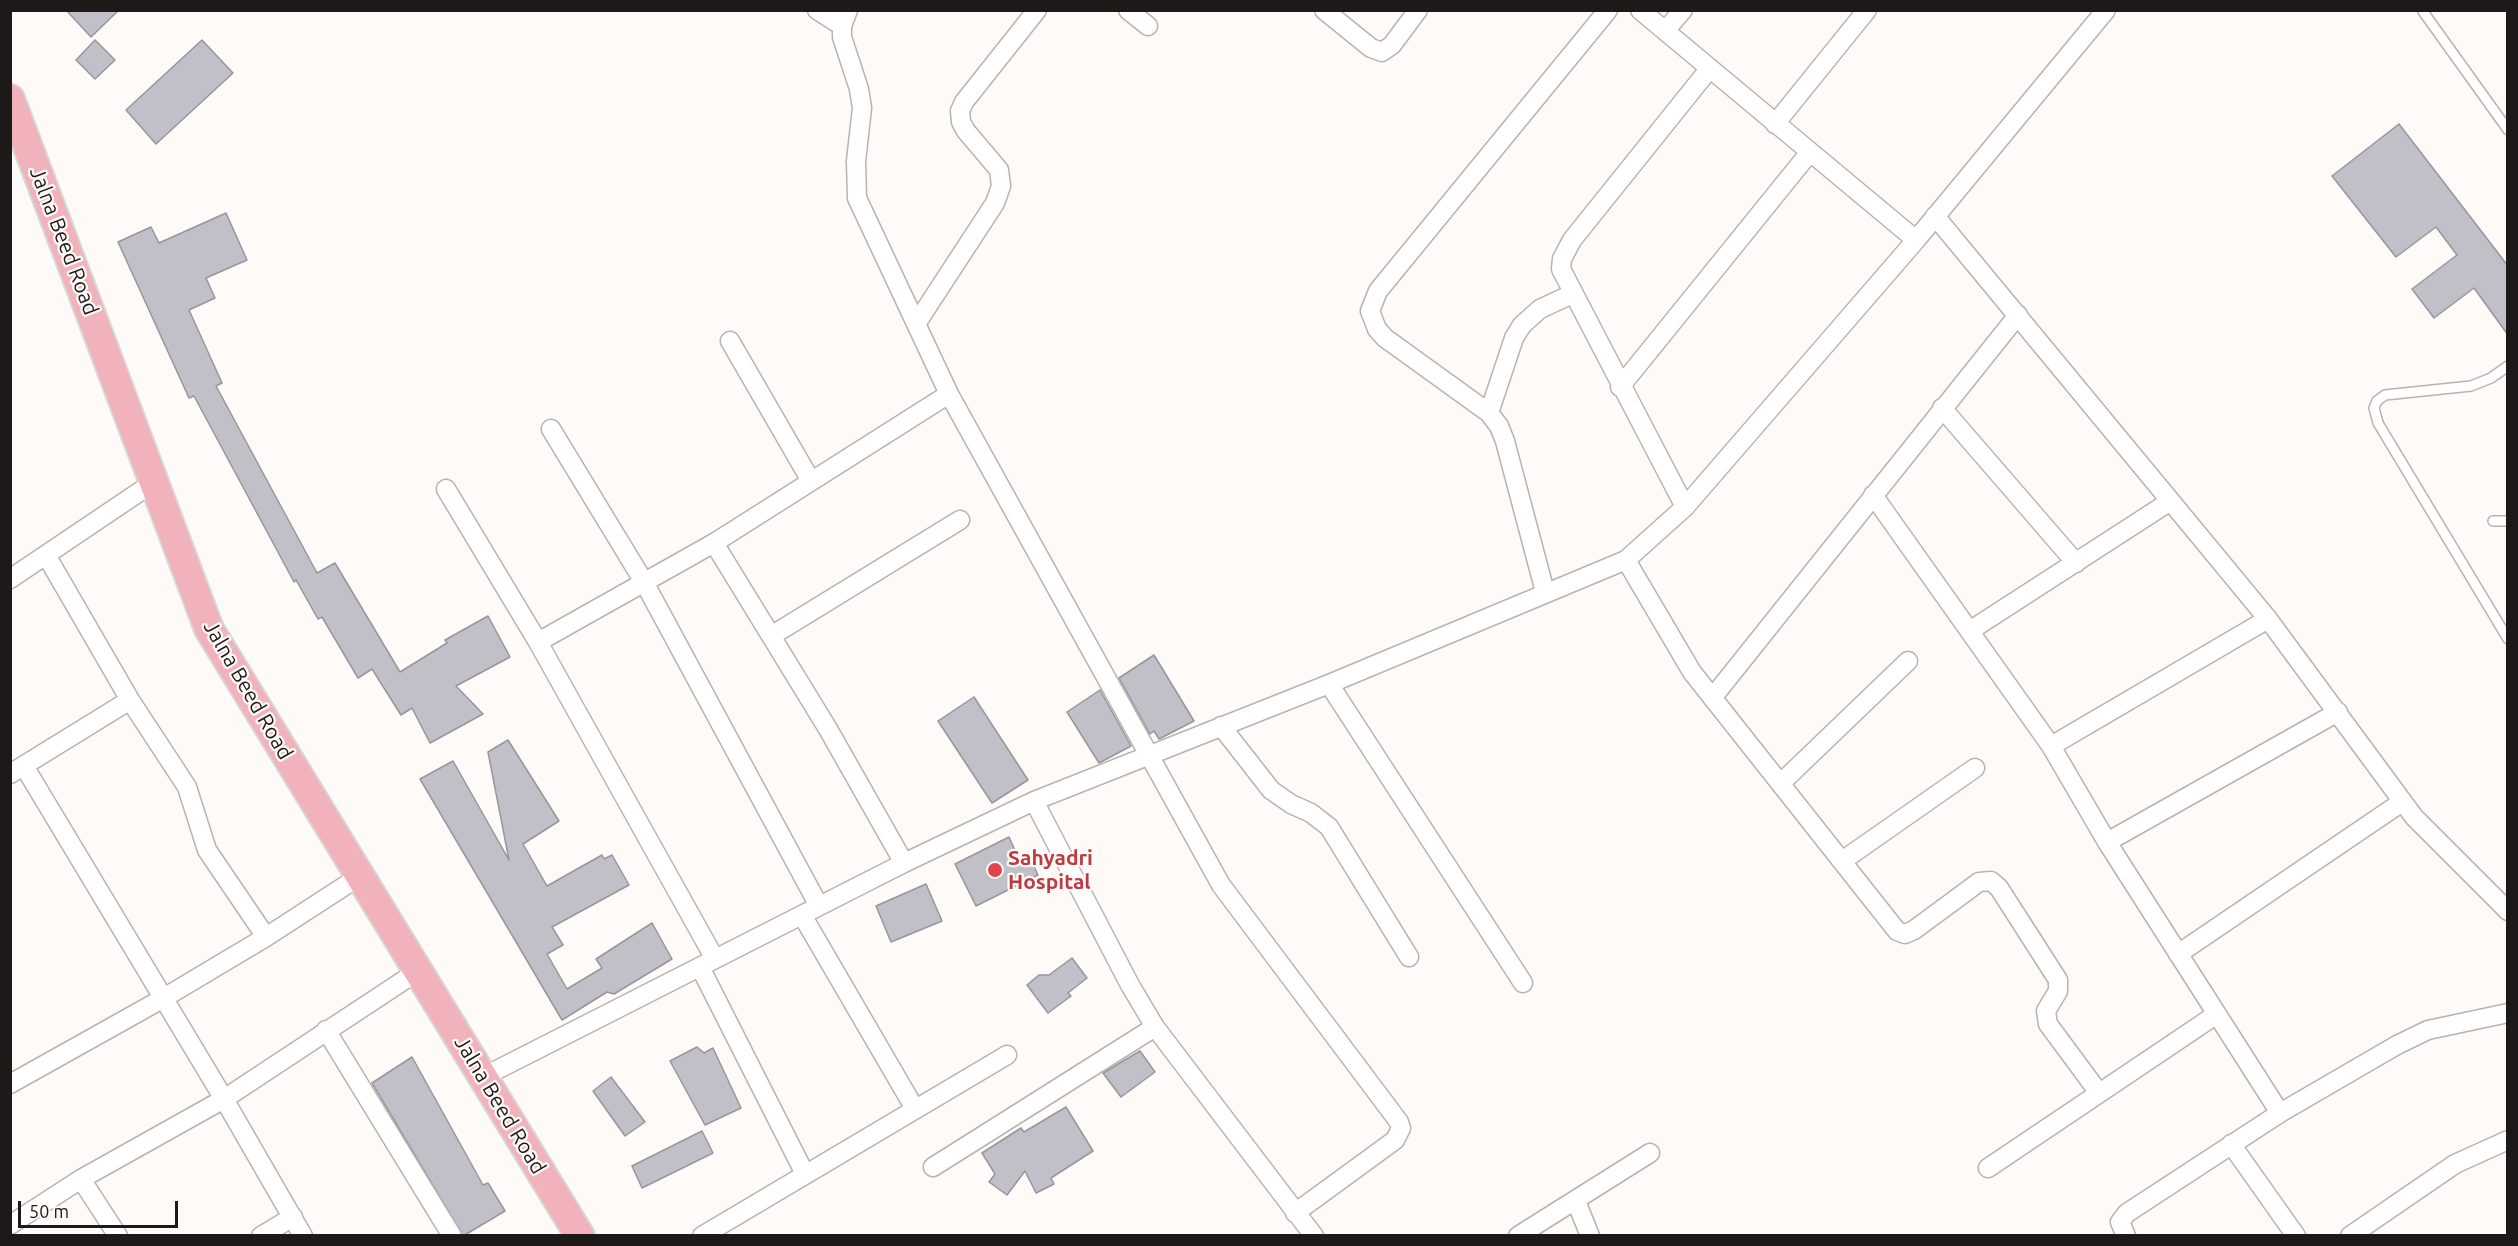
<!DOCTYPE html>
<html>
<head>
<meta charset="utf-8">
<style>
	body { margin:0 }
	#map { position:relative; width:2518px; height:1246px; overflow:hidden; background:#fefaf8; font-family:Ubuntu,sans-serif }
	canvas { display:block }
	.frame { position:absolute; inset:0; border:12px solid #1d1918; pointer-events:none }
	.scale { position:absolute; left:18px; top:1201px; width:160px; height:27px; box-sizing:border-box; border:3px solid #1d1918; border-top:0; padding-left:8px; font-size:18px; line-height:21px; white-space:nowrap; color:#1d1918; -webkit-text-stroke:4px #fefaf8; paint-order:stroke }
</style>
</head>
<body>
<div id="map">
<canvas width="2518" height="1246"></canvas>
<div class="frame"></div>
<div class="scale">50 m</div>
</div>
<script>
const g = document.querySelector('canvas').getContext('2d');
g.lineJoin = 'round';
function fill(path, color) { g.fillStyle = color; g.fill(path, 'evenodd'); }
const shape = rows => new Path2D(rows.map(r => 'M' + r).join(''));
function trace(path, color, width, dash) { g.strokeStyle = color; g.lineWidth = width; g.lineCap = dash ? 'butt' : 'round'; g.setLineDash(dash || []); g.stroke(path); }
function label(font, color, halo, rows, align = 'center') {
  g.font = font + ' Ubuntu,sans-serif'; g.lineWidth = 4.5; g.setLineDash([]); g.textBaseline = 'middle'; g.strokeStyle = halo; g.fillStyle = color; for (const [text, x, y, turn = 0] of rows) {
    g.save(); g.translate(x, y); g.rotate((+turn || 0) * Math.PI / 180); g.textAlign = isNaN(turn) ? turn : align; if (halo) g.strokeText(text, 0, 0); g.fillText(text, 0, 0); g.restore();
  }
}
const building = shape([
	[66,10,119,10,91,37,66,10],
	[95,40,115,60,95,79,76,60,95,40],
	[202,40,233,73,156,144,126,110,202,40],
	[2399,124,2508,266,2508,335,2474,288,2434,318,2412,289,2457,255,2436,227,2396,257,2332,176,2399,124],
	[226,213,247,260,206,278,215,298,189,310,222,383,216,386,317,573,335,563,400,672,447,643,445,640,488,616,510,657,456,686,483,714,430,743,412,708,401,715,372,669,358,678,322,617,318,619,296,580,294,582,194,396,189,398,118,242,151,227,159,243,226,213],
	[1154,655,1194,721,1159,739,1154,731,1150,734,1119,678,1154,655],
	[1100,690,1131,746,1099,763,1067,712,1100,690],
	[974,697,1028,780,992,803,938,721,974,697],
	[508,740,559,821,523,844,547,886,602,855,604,859,612,855,629,885,552,927,563,945,547,954,567,989,602,968,596,959,652,923,672,959,614,994,607,992,562,1020,420,779,453,761,509,860,488,752,508,740],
	[1009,837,1019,859,1028,854,1038,875,976,906,955,864,1009,837],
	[926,884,942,921,891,942,876,906,926,884],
	[1072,958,1087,978,1068,993,1071,996,1048,1013,1027,985,1039,975,1049,975,1072,958],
	[697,1047,704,1053,713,1048,741,1108,705,1125,670,1061,697,1047],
	[1140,1051,1155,1072,1121,1097,1103,1073,1140,1051],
	[412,1057,483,1185,488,1183,505,1211,463,1236,372,1083,412,1057],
	[611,1077,645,1122,625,1136,593,1091,611,1077],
	[1066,1107,1093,1151,1051,1178,1054,1184,1036,1193,1025,1171,1007,1195,989,1182,995,1174,982,1153,1021,1128,1024,1132,1066,1107],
	[702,1131,713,1153,642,1188,632,1166,702,1131]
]);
fill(building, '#c1bfc7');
trace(building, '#97959d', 1.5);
const lane = shape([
	[2422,10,2508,130],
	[2508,366,2491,378,2471,386,2385,395,2377,401,2374,408,2378,423,2508,639],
	[2493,521,2508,521]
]);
const street = shape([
	[817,10,842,26],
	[848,10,842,26,842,37,859,89,862,108,856,161,857,198,949,394],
	[1128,10,1148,26],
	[1324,10,1371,48,1382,52,1392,45,1418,10],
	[1640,10,1916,240],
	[1665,31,1683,10],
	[1775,124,1867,10],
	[1935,216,2268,619,2414,817,2508,911],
	[916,324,995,203,1001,186,999,170,966,131,961,122,960,111,964,102,1037,10],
	[730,341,811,481],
	[1620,387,1810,152],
	[1942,408,2076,563],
	[1489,413,1514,338,1522,325,1540,309,1572,294],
	[551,429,644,582,819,906],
	[446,489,538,642],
	[1873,495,2051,746,2107,842,2280,1113],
	[1685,507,1561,269,1562,259,1572,240,1710,68],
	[714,543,828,729,904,863],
	[1626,560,1692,672,1897,931,1905,934,1914,930,1979,882,1991,881,1999,888,2058,980,2058,991,2046,1011,2048,1024,2099,1093],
	[10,579,154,482],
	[1545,592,1505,441,1499,426,1489,413,1385,338,1377,329,1370,311,1378,291,1608,10],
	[1971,630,2169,502],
	[771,636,960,520],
	[1329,684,1523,983],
	[1713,697,2018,315],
	[130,700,187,787,207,850,266,937],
	[1221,726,1271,790,1291,804,1311,813,1329,827,1409,957],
	[2051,746,2268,619],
	[24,766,224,1099,81,1179,118,1236],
	[10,774,130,700,46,555],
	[1781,783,1908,661],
	[1034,801,1130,985,1155,1027,1314,1236],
	[2107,842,2338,712],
	[1842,861,1975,768],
	[802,915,915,1109],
	[2178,954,2402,802],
	[715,959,538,642,714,543,949,394,1221,885,1399,1122,1401,1128,1395,1140,1295,1213],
	[700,967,805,1174],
	[326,1030,452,1236],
	[483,1077,904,863,1034,801,1329,684,1626,560,1685,507,1916,240,2106,10],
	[10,1084,162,999,266,937,360,876],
	[2231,1144,2296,1236],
	[933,1167,1155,1027],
	[1988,1168,2217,1014],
	[1576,1201,1590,1236],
	[10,1225,81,1179],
	[261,1236,293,1217],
	[303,1236,224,1099,418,971],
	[702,1236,1007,1055],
	[1518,1236,1650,1153],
	[2126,1236,2120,1222,2127,1213,2280,1113,2397,1045,2428,1030,2508,1013],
	[2350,1236,2455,1164,2508,1140]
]);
const primary = shape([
	[10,99,209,629,580,1236]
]);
trace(lane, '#bbb2ae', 12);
trace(street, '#bbb2ae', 21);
trace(primary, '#d6d6d5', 32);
trace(lane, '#fff', 9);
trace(street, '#fff', 18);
trace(primary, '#f1b2bb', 28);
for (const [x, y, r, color] of [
	[995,870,8,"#e0444e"]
]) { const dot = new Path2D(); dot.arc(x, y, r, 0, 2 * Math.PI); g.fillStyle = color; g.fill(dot); trace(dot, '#fefaf8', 2); }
label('21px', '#1d1918', '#fefaf8', [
	["Jalna Beed Road",64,241,69],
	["Jalna Beed Road",248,690,60],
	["Jalna Beed Road",500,1105,59]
]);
label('bold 21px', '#be3a42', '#fefaf8', [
	["Sahyadri",1008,858],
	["Hospital",1008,882]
], 'left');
</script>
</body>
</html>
